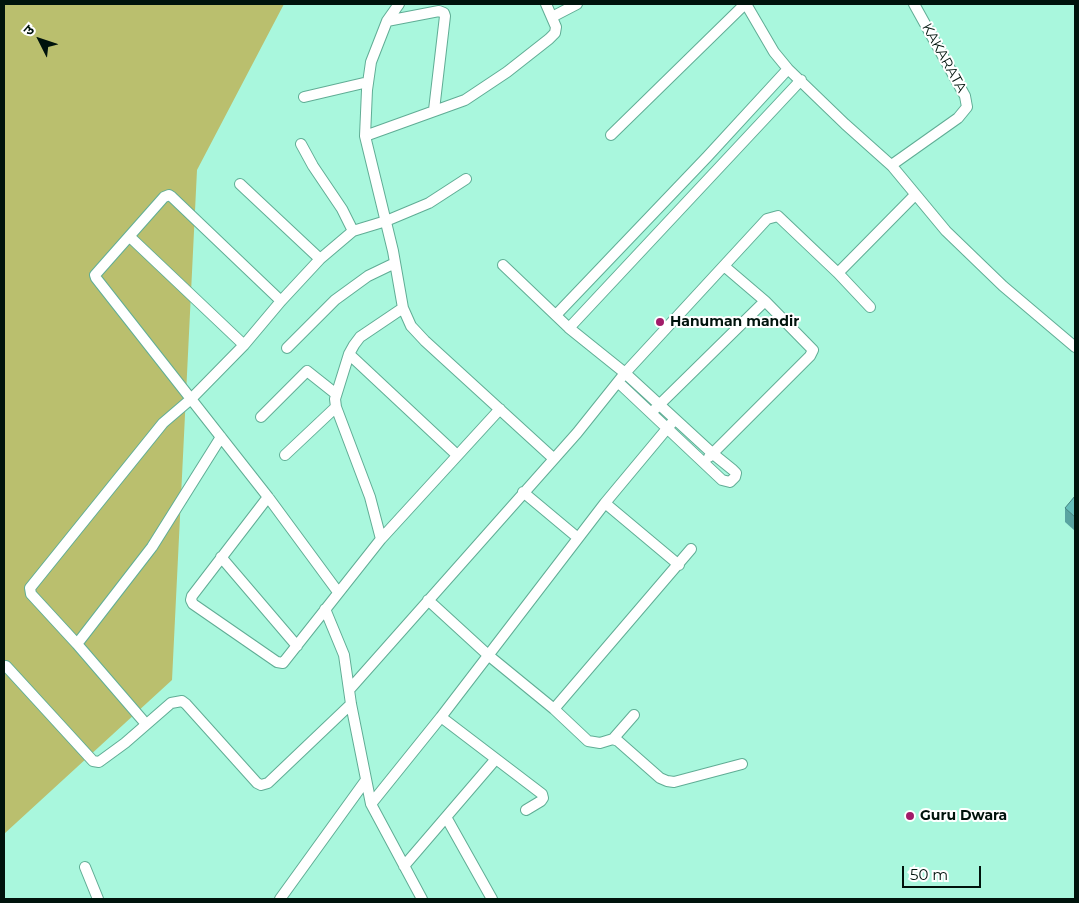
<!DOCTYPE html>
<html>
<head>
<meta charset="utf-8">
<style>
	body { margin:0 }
	#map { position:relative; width:1079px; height:903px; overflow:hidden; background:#a9f7dd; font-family:Montserrat,"Noto Sans Devanagari",sans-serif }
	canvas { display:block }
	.frame { position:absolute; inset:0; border:5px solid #00130c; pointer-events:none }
	.north { position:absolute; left:15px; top:15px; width:50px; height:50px; -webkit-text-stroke:4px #fff; paint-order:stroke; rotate:311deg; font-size:14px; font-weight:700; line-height:20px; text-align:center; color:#00130c }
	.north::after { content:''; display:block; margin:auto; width:18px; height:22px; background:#00130c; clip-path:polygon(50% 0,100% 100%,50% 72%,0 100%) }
	.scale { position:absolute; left:902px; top:866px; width:79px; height:22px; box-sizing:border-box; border:2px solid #00130c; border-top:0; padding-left:6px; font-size:15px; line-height:18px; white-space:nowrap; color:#00130c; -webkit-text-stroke:4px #fff; paint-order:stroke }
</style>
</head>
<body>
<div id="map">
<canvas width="1079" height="903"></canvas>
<div class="frame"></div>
<div class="north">उ</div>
<div class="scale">50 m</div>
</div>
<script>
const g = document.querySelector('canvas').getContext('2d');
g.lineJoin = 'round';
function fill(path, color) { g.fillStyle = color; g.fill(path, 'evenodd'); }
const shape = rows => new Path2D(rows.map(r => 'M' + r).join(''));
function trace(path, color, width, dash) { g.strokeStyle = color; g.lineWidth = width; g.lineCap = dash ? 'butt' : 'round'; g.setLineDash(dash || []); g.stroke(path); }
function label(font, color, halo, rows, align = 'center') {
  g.font = font + ' Montserrat,sans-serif'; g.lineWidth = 4; g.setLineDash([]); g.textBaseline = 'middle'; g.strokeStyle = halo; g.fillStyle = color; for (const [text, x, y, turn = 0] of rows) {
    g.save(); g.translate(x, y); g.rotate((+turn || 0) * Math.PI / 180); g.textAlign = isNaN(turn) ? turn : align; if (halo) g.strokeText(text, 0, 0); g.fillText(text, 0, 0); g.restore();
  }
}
fill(shape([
	[4,4,284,4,197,170,172,680,4,834]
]), '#babf6e');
const minor = shape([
	[399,4,387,21,371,62,367,90,365,136,393,251,403,308,411,326,425,341,553,458],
	[746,4,774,52,788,69,845,124,892,166,946,231,1003,286,1075,347],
	[552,17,577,4],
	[387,21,439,11,444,13,445,16,434,110],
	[304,97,368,82],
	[611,135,745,4],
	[365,136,465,100,507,72,549,39,555,33,556,27,546,4],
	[301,144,313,166,342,209,353,231],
	[892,166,893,164,958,118,967,107,965,96,914,4],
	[240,184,320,259],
	[130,237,244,345],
	[503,265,569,328,625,373,712,453,733,470,736,473,735,477,730,482,722,480,618,382],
	[838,273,915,195],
	[281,301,172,197,169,195,164,197,95,275,96,278,268,497,338,592],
	[556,315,707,157,788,69],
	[569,328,801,80],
	[287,348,335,300,368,276,395,263],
	[349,354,457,455],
	[655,409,765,301],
	[261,417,307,371,336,394],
	[285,455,336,407],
	[709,457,810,356,813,350,765,301,724,266],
	[523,492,578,538],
	[268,497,192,596,191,600,193,604,277,662,283,663,381,539,500,409],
	[605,503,679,565],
	[381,539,370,497,336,407,335,399,349,354,354,345,360,337,403,308],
	[221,557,297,646],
	[428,600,488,655,554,709,588,741,600,743,613,739,634,715],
	[325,609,344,655,351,704,371,804,422,899],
	[77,644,152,547,221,437],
	[6,666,93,761,99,762,125,743,171,703,182,701,186,704,257,783,261,785,268,783,351,704],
	[349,690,577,433,625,373,767,219,778,216,838,273,870,307],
	[554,709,691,549],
	[441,717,542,794,543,798,541,801,526,810],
	[146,724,77,644,31,594,30,588,163,423,191,399,244,345,281,301,320,259,353,231,386,221,429,203,466,179],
	[613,739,618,741,660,778,667,781,674,782,742,764],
	[371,804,441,717,605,503,675,419],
	[446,817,492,899],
	[404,866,495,760],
	[85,867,98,899],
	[280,899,366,780]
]);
trace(minor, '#60ad95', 12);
trace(minor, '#fff', 10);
fill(shape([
	[1075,496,1075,531,1065,522,1065,508]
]), '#59a4a1');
const building = shape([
	[1075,496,1075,517,1065,508,1075,496]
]);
fill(building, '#67bfbb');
trace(building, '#488683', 1);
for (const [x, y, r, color] of [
	[660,322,5,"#a21c69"],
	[910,816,5,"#a21c69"]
]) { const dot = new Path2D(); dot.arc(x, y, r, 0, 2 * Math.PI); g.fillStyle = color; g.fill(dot); trace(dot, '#fff', 2); }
label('14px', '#00130c', '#fff', [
	["KAKARATA",944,58,61]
]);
label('bold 14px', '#00130c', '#fff', [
	["Hanuman mandir",670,322],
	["Guru Dwara",920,816]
], 'left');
</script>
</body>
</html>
